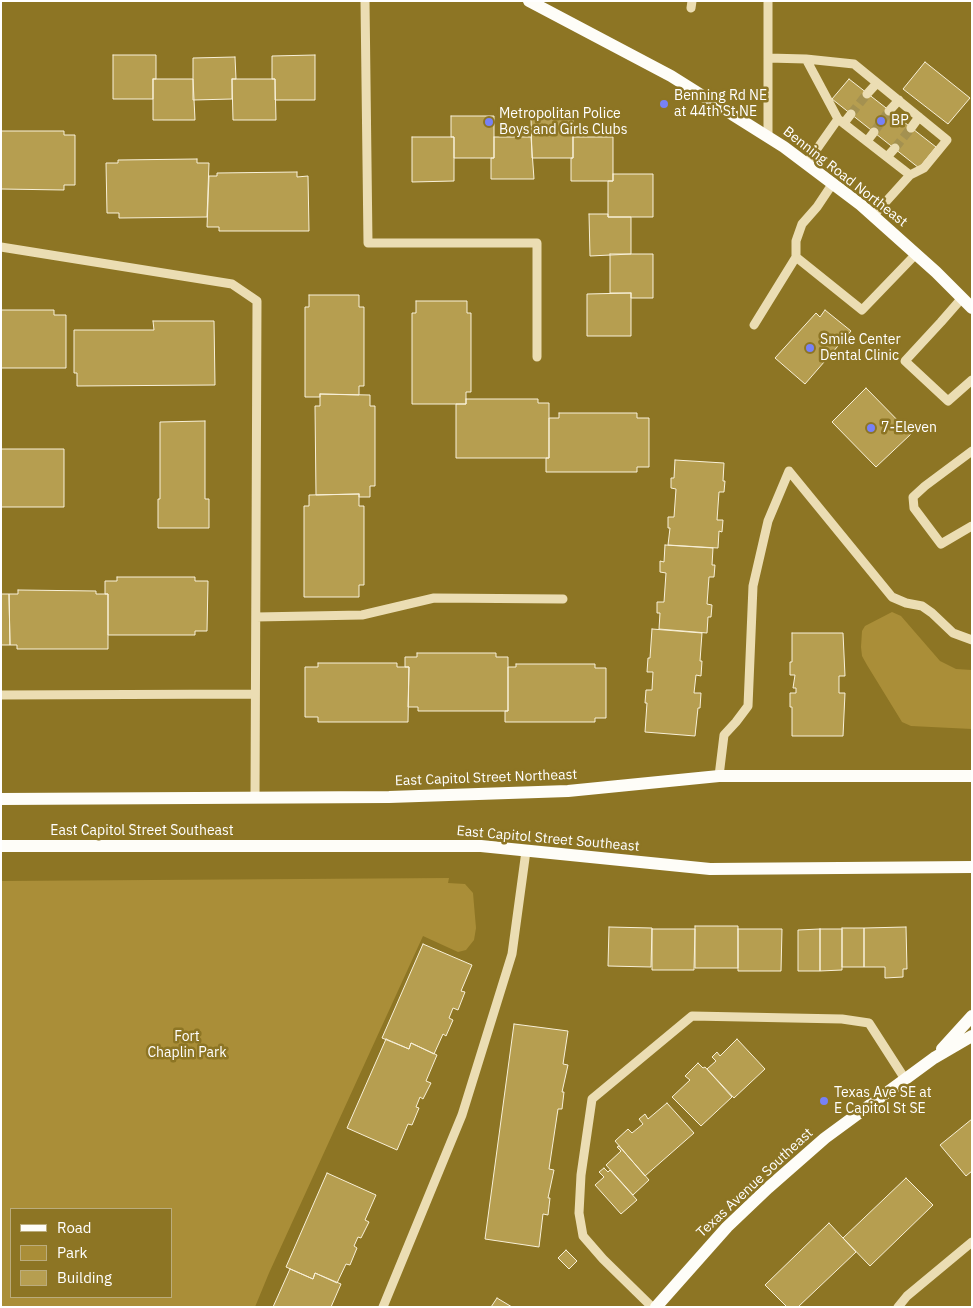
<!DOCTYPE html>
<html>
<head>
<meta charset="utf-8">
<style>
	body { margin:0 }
	#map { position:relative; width:973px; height:1308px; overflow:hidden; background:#8d7524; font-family:"IBM Plex Sans",sans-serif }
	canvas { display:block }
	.frame { position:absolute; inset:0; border:2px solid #fff; pointer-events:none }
	.legend { position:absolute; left:10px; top:1208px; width:162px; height:90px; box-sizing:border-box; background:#8d7524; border:1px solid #bbac7c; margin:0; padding:6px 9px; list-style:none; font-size:15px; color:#fff }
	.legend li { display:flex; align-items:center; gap:10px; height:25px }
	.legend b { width:25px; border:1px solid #bbac7c }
</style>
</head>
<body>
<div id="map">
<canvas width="973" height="1308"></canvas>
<div class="frame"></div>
<ul class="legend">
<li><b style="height:6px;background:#fefdf8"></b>Road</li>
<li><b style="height:14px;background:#aa8e38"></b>Park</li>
<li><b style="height:14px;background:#b69e50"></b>Building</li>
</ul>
</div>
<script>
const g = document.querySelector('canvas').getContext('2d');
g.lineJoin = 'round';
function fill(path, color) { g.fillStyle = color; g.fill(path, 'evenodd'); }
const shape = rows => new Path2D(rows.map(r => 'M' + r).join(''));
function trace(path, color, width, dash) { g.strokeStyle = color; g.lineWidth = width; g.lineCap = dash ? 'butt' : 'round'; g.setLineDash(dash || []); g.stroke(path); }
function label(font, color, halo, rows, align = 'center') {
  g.font = font + ' "IBM Plex Sans",sans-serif'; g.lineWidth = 5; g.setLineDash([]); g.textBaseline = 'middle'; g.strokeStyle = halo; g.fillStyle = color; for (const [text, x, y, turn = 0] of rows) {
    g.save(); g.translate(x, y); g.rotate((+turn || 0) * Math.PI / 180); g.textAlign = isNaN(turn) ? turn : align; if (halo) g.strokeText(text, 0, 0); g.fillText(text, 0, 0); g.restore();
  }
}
fill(shape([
	[892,612,901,616,940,661,956,669,972,670,972,729,911,726,902,722,867,665,862,656,861,647,862,631,865,626],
	[449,878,448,883,465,884,473,893,476,928,474,940,466,950,458,952,423,936,269,1273,255,1307,1,1307,1,881],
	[11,1209,171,1209,171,1297,11,1297]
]), '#aa8e38');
const building = shape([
	[113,55,156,55,156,79,153,79,153,99,113,99,113,55],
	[315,55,315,100,275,100,275,79,272,79,272,56,315,55],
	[235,57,236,79,232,79,232,99,193,100,193,58,235,57],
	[925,62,970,98,948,124,903,89,925,62],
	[153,79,193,79,195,120,153,120,153,79],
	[232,79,275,79,276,120,233,120,232,79],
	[849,79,936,147,919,168,832,99,849,79],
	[451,116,494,116,494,158,454,158,454,137,451,137,451,116],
	[531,117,573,117,573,158,532,158,531,117],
	[1,131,64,131,64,135,75,135,75,185,64,185,64,190,1,189,1,131],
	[412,137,454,137,454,181,412,182,412,137],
	[494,137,531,137,534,179,491,179,491,158,494,158,494,137],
	[573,137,613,137,613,181,571,181,571,158,573,158,573,137],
	[197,159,197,163,209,163,207,217,119,218,119,213,107,213,106,163,118,163,118,160,197,159],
	[297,172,297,177,308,176,309,231,219,231,219,227,207,227,209,176,217,176,217,173,297,172],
	[613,174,653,174,653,217,608,217,608,181,613,181,613,174],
	[589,214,608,214,608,217,631,217,631,254,590,256,589,214],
	[610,254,653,254,653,298,631,298,631,293,610,293,610,254],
	[631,293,631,336,587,336,587,294,631,293],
	[309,295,359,295,359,307,364,307,364,386,359,386,359,395,320,394,320,397,305,397,305,307,309,307,309,295],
	[416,301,467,301,467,313,471,313,471,392,466,392,466,404,412,404,412,313,416,313,416,301],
	[1,310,54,310,54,315,66,315,66,368,1,368,1,310],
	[825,310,851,331,805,384,775,358,816,313,820,317,825,310],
	[153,321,214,321,215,385,77,386,77,373,74,373,74,330,154,330,153,321],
	[866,388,911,434,876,467,832,422,866,388],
	[320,394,370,395,370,406,375,406,375,486,370,486,370,497,359,497,359,494,316,495,315,406,320,406,320,394],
	[466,399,538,399,538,403,549,403,549,458,456,458,456,404,466,404,466,399],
	[559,413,637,413,637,418,649,418,649,467,637,467,637,472,546,472,546,458,549,458,549,418,559,418,559,413],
	[205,421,205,499,209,499,209,528,158,528,158,499,160,499,160,422,205,421],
	[1,449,64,449,64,507,1,507,1,449],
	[675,460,724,463,723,481,725,481,724,492,719,492,717,520,723,520,722,532,719,531,718,548,668,545,670,528,668,528,668,517,674,517,676,489,671,488,671,478,674,478,675,460],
	[359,494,359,506,364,506,364,585,359,585,359,597,304,597,304,506,309,506,309,495,359,494],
	[665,545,713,548,712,565,715,565,714,577,709,577,707,604,712,605,711,617,708,617,707,633,659,629,660,613,657,613,657,602,664,602,666,573,660,572,660,561,664,562,665,545],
	[117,577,195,577,195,581,208,581,207,631,195,631,195,635,108,635,108,594,105,594,105,581,117,581,117,577],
	[18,590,96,591,96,594,108,594,108,649,17,649,17,645,10,645,9,594,18,594,18,590],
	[1,594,9,594,10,645,1,645,1,594],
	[652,629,702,633,700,661,702,661,701,676,696,675,694,693,701,693,700,708,698,708,695,736,645,732,647,703,645,703,646,690,652,690,653,672,647,672,648,658,650,658,652,629],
	[792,633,843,633,845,676,839,676,839,693,845,693,843,736,792,736,792,707,790,707,790,693,796,693,796,688,793,688,795,675,790,675,790,662,792,662,792,633],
	[417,653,496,653,496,657,508,657,508,711,418,711,418,707,408,707,409,667,405,667,405,657,417,657,417,653],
	[318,663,397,663,397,667,409,667,408,722,318,722,318,717,305,717,305,667,318,667,318,663],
	[516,664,595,664,595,668,606,668,606,718,595,718,595,722,505,722,505,711,508,711,508,667,516,667,516,664],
	[695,926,738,926,738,968,695,968,695,926],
	[609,927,652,928,651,967,608,966,609,927],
	[906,927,907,969,903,969,903,977,885,978,885,967,864,967,864,928,906,927],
	[842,928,864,928,864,967,842,967,842,928],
	[652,929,695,929,694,970,652,970,652,929],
	[738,929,782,929,781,971,738,971,738,929],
	[820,929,842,929,842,970,820,971,820,929],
	[820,929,820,971,798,971,798,930,820,929],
	[423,944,472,965,461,991,465,992,458,1010,453,1008,449,1018,453,1020,446,1036,443,1034,434,1054,411,1043,409,1049,382,1038,423,944],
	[514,1024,568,1031,563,1064,568,1065,562,1092,564,1092,562,1109,558,1109,549,1169,554,1170,548,1198,550,1198,548,1215,543,1214,539,1247,485,1239,514,1024],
	[386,1039,409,1049,411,1043,437,1055,426,1081,431,1083,423,1099,420,1097,416,1107,419,1108,412,1125,408,1124,397,1150,347,1128,386,1039],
	[737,1039,765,1069,734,1098,707,1069,716,1061,712,1057,717,1052,720,1056,737,1039],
	[698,1063,703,1068,705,1067,732,1097,701,1126,672,1097,690,1080,685,1076,698,1063],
	[667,1103,694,1133,645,1176,615,1141,628,1129,632,1133,643,1124,639,1119,645,1114,648,1119,667,1103],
	[972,1119,972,1171,966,1176,940,1145,972,1119],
	[619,1146,649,1180,633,1195,606,1165,621,1151,617,1147,619,1146],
	[604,1168,608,1172,610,1170,637,1200,621,1214,595,1185,604,1177,599,1172,604,1168],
	[327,1173,376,1195,365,1220,369,1222,361,1238,358,1237,354,1246,357,1248,350,1265,346,1264,337,1283,315,1273,313,1279,286,1267,327,1173],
	[906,1178,933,1205,870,1266,843,1238,906,1178],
	[829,1223,856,1252,798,1307,787,1307,765,1285,829,1223],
	[566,1250,577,1261,569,1269,558,1258,566,1250],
	[290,1269,313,1279,315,1273,341,1284,331,1307,273,1307,290,1269],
	[497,1298,512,1307,491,1307,497,1298]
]);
fill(building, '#b69e50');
trace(building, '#f8f0d8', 1);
trace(shape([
	[851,114,867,94],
	[874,132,889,111],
	[895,148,911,128]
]), '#a49150', 9, [9, 4.5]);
trace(shape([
	[365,1,368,243,537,243,537,357],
	[691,8,692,1],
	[768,58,806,59,838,119],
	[806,59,854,64,947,140,924,168,910,175],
	[867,94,877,83],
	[889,111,899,100],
	[844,123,851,114],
	[911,128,919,117],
	[768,136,768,1],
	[867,141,874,132],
	[887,157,895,148],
	[807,163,838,119,910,175,873,216],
	[833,183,817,207,802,224,796,241,796,257,862,310,916,254],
	[1,247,232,284,257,301,255,798],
	[962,298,941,322,905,361,948,401,972,380],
	[754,325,796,257],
	[972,451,925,486,913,497,914,508,941,544,972,526],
	[256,617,362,615,434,598,563,599],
	[1,695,255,694],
	[719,776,724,735,736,722,748,706,753,586,768,521,789,471,892,597,906,603,922,606,932,613,953,633,972,640],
	[383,1307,462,1115,512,954,526,851],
	[652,1307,603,1259,583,1236,579,1213,581,1175,592,1099,692,1016,842,1019,869,1023,905,1079],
	[898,1307,907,1296,972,1242]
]), '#ebddb3', 9);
trace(shape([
	[529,1,671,76,784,147,861,205,936,272,972,308],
	[1,799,389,797,568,791,719,776,972,776],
	[1,846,481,846,710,869,972,867],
	[942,1049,972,1016],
	[656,1307,727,1227,768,1188,825,1138,934,1058,972,1036]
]), '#fefdf8', 12);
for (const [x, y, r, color] of [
	[664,104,5,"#7781f6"],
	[881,121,5,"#7781f6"],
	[489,122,5,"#7781f6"],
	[810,348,5,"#7781f6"],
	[871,428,5,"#7781f6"],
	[824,1101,5,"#7781f6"]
]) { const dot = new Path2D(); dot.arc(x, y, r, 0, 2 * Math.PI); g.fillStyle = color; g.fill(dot); trace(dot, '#8d7524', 2); }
label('14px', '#fff', '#8d7524', [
	["Benning Rd NE",674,96],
	["at 44th St NE",674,112],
	["Metropolitan Police",499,114],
	["Boys and Girls Clubs",499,130],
	["BP",891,121],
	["Smile Center",820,340],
	["Dental Clinic",820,356],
	["7-Eleven",881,428],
	["Texas Ave SE at",834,1093],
	["E Capitol St SE",834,1109]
], 'left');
label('14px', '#fff', '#8d7524', [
	["Benning Road Northeast",845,177,38],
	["East Capitol Street Northeast",486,778,-2],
	["East Capitol Street Southeast",142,831],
	["East Capitol Street Southeast",548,839,5],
	["Texas Avenue Southeast",755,1183,-43]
]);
label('14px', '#fff', '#8d7524', [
	["Fort",187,1037],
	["Chaplin Park",187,1053]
]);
</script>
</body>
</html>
